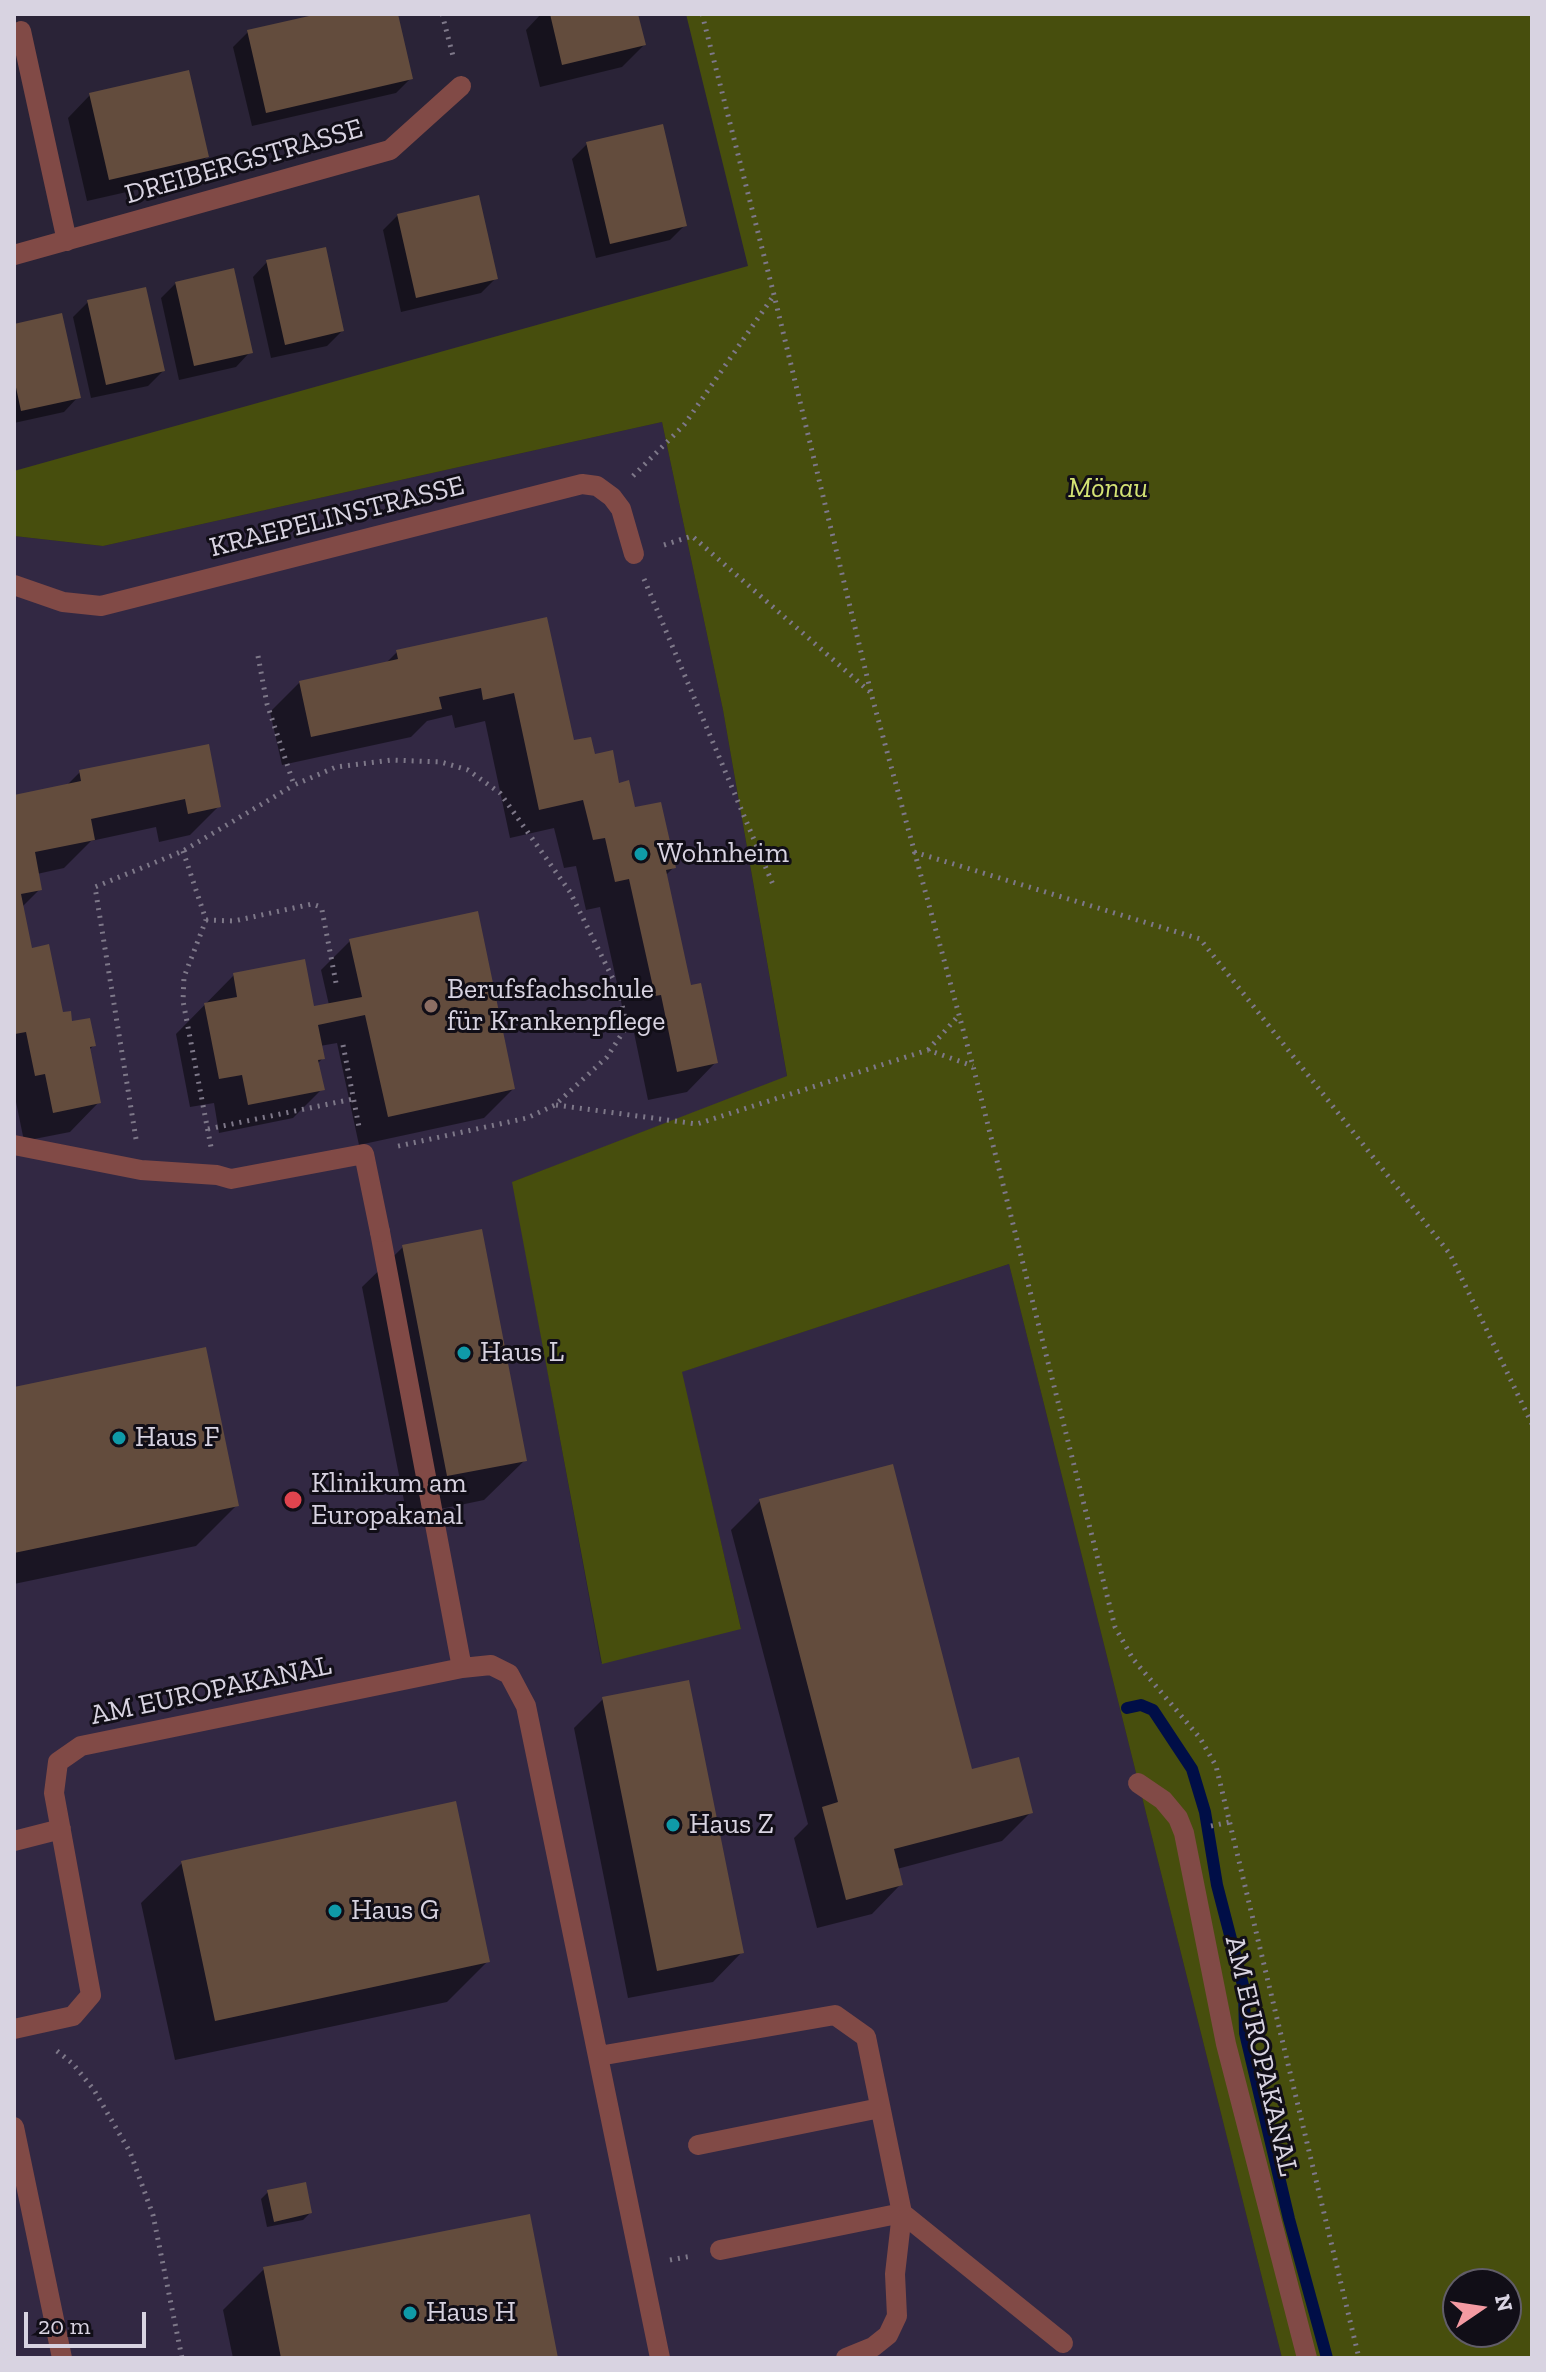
<!DOCTYPE html>
<html>
<head>
<meta charset="utf-8">
<style>
	body { margin:0 }
	#map { position:relative; width:1546px; height:2372px; overflow:hidden; background:#2a2337; font-family:"Zilla Slab",serif }
	canvas { display:block }
	.frame { position:absolute; inset:0; border:16px solid #d8d3e1; pointer-events:none }
	.north { position:absolute; left:1442px; top:2268px; width:80px; height:80px; box-sizing:border-box; background:#110e17; border:2px solid #615d68; border-radius:50%; rotate:77deg; font-size:22px; font-weight:700; line-height:32px; text-align:center; color:#d8d3e1 }
	.north::after { content:''; display:block; margin:auto; width:28px; height:36px; background:#f49aa2; clip-path:polygon(50% 0,100% 100%,50% 72%,0 100%) }
	.scale { position:absolute; left:24px; top:2312px; width:122px; height:36px; box-sizing:border-box; border:4px solid #d8d3e1; border-top:0; padding-left:10px; font-size:24px; line-height:28px; white-space:nowrap; color:#d8d3e1; -webkit-text-stroke:6px #110e17; paint-order:stroke }
</style>
</head>
<body>
<div id="map">
<canvas width="1546" height="2372"></canvas>
<div class="frame"></div>
<div class="north">N</div>
<div class="scale">20 m</div>
</div>
<script>
const g = document.querySelector('canvas').getContext('2d');
g.lineJoin = 'round';
function fill(path, color) { g.fillStyle = color; g.fill(path, 'evenodd'); }
const shape = rows => new Path2D(rows.map(r => 'M' + r).join(''));
function trace(path, color, width, dash) { g.strokeStyle = color; g.lineWidth = width; g.lineCap = dash ? 'butt' : 'round'; g.setLineDash(dash || []); g.stroke(path); }
function label(font, color, halo, rows, align = 'center') {
  g.font = font + ' "Zilla Slab",serif'; g.lineWidth = 6; g.setLineDash([]); g.textBaseline = 'middle'; g.strokeStyle = halo; g.fillStyle = color; for (const [text, x, y, turn = 0] of rows) {
    g.save(); g.translate(x, y); g.rotate((+turn || 0) * Math.PI / 180); g.textAlign = isNaN(turn) ? turn : align; if (halo) g.strokeText(text, 0, 0); g.fillText(text, 0, 0); g.restore();
  }
}
fill(shape([
	[662,422,723,710,787,1077,513,1182,601,1663,741,1628,681,1372,1009,1264,1282,2358,14,2358,14,536,103,546]
]), '#322843');
fill(shape([
	[686,14,1532,14,1532,2358,1282,2358,1009,1264,682,1372,741,1629,602,1664,512,1182,787,1076,723,710,662,422,103,546,14,536,14,471,748,266],
	[1458,2284,1506,2284,1506,2332,1458,2332]
]), '#474e0d');
fill(shape([
	[328,14,396,14,411,78,396,93,252,126,233,47,248,32],
	[541,14,636,14,644,45,622,67,540,87,526,30],
	[90,95,207,157,184,179,87,201,68,118],
	[587,144,685,225,670,240,596,258,572,159],
	[398,215,496,278,481,293,401,312,383,230],
	[267,262,342,331,327,346,271,358,253,277],
	[176,283,250,352,236,367,179,380,161,298],
	[88,302,163,371,148,386,91,398,73,317],
	[14,326,78,397,64,412,14,423],
	[546,619,573,743,593,756,618,785,674,867,665,876,690,988,716,1062,687,1092,648,1100,632,1023,626,1024,600,907,586,910,576,866,564,868,554,828,510,838,485,721,455,728,452,715,427,721,411,737,282,765,270,712,300,682,385,664,397,652],
	[80,772,219,806,190,835,159,842,156,827,91,841,64,868,37,874,40,889,22,907,31,951,61,1014,94,1045,88,1051,99,1102,70,1132,24,1141,16,1102,14,1103,14,797,66,786],
	[350,941,513,1089,484,1118,359,1145,337,1043,320,1046,323,1058,317,1064,322,1089,293,1118,219,1133,214,1103,190,1107,176,1034,234,975,313,1009,329,1005,321,970],
	[403,1247,525,1460,484,1500,407,1516,362,1287],
	[14,1389,237,1505,196,1546,14,1584],
	[760,1501,971,1771,1031,1812,1002,1841,897,1869,901,1884,872,1914,817,1928,794,1838,808,1824,731,1530],
	[603,1699,742,1952,713,1982,628,1998,574,1728],
	[182,1863,488,1961,447,2002,175,2060,141,1903],
	[268,2192,310,2213,303,2220,267,2227,261,2199],
	[264,2269,556,2358,233,2358,223,2310]
]), '#0007');
trace(shape([
	[1127,1708,1141,1705,1153,1710,1192,1769,1205,1812,1217,1885,1244,1989,1245,2033,1289,2219,1327,2358]
]), '#000e47', 12);
fill(shape([
	[318,14,398,14,413,79,266,113,247,30],
	[550,14,638,14,646,45,562,65],
	[189,70,209,157,109,180,89,93],
	[663,124,687,226,610,244,586,142],
	[479,195,498,279,416,298,397,214],
	[326,247,344,331,285,345,266,260],
	[234,268,253,353,194,366,175,282],
	[146,287,165,371,106,385,87,300],
	[62,313,81,398,21,411,14,378,14,324],
	[547,617,574,740,591,737,595,754,613,750,619,783,629,780,635,807,661,802,676,868,666,870,691,985,701,983,718,1063,677,1072,661,995,655,996,629,879,615,882,605,838,593,840,583,800,539,810,514,693,483,700,481,688,439,697,442,709,311,737,299,681,398,659,396,650],
	[209,744,221,807,188,814,185,799,91,819,95,840,35,852,42,890,21,894,32,948,49,944,63,1012,71,1011,72,1021,90,1018,96,1046,90,1047,101,1103,53,1113,45,1074,35,1076,26,1032,15,1034,14,1028,14,795,81,781,79,770],
	[478,911,515,1089,388,1117,365,1015,318,1025,325,1059,318,1060,325,1090,248,1105,242,1075,219,1079,204,1003,237,997,233,973,305,959,314,1006,362,997,349,939],
	[482,1229,527,1461,447,1476,402,1245],
	[206,1347,239,1506,14,1553,14,1387],
	[893,1464,972,1769,1019,1757,1033,1813,894,1849,903,1885,846,1900,822,1807,838,1802,759,1499],
	[689,1680,744,1953,657,1971,602,1697],
	[456,1801,490,1962,215,2021,181,1861],
	[306,2182,312,2213,274,2222,267,2190],
	[530,2214,558,2358,281,2358,263,2267]
]), '#634c3d');
trace(shape([
	[442,14,454,60],
	[702,14,774,295,871,693,973,1066,1115,1627,1133,1659,1200,1738,1216,1766,1359,2358],
	[633,476,684,425,774,295],
	[664,545,692,536,870,692],
	[644,579,774,887],
	[258,656,267,704,294,785,336,767,392,760,441,762,468,770,500,793,570,892,616,985,624,1012,625,1029,607,1057,555,1105,527,1118,394,1147],
	[183,851,206,920,184,977,183,1001,211,1147],
	[914,852,1200,939,1450,1254,1532,1424],
	[206,920,234,921,312,904,318,906,322,910,336,983],
	[343,1045,359,1127],
	[928,1050,959,1015],
	[556,1105,697,1124,928,1050,973,1066],
	[208,1129,353,1099],
	[136,1139,95,887,183,851,294,785],
	[1211,1826,1230,1822],
	[57,2051,73,2064,94,2090,130,2152,153,2215,182,2358],
	[670,2260,692,2256]
]), '#7e7889', 5, [2, 6]);
trace(shape([
	[380,1232,462,1668],
	[1138,1783,1163,1800,1178,1818,1184,1833,1226,2044,1307,2358],
	[14,1841,61,1829],
	[14,2029,73,2016,91,1995,54,1793,58,1762,81,1746,462,1668,491,1665,509,1674,526,1706,660,2358],
	[599,2056,835,2015,866,2037,902,2213,895,2274,897,2316,888,2335,873,2347,846,2358],
	[14,2127,62,2358],
	[698,2145,880,2108],
	[720,2250,902,2213,1063,2343]
]), '#814a46', 20);
trace(shape([
	[21,31,67,241],
	[14,255,390,150,461,86],
	[14,585,63,602,101,606,582,484,597,486,612,497,621,509,634,554],
	[14,1145,141,1170,217,1175,231,1179,364,1154,380,1232]
]), '#814a46', 20);
for (const [x, y, r, color] of [
	[641,854,8,"#0f9aa8"],
	[431,1006,8,"#8d6e63"],
	[464,1353,8,"#0f9aa8"],
	[119,1438,8,"#0f9aa8"],
	[293,1500,10,"#e0444e"],
	[673,1825,8,"#0f9aa8"],
	[335,1911,8,"#0f9aa8"],
	[410,2313,8,"#0f9aa8"]
]) { const dot = new Path2D(); dot.arc(x, y, r, 0, 2 * Math.PI); g.fillStyle = color; g.fill(dot); trace(dot, '#110e17', 3); }
label('28px', '#d8d3e1', '#110e17', [
	["DREIBERGSTRASSE",244,162,-16],
	["KRAEPELINSTRASSE",337,517,-14],
	["AM EUROPAKANAL",211,1691,-12],
	["AM EUROPAKANAL",1261,2056,77]
]);
label('italic 28px', '#d4e374', '#110e17', [
	["Mönau",1108,489]
]);
label('28px', '#d8d3e1', '#110e17', [
	["Wohnheim",657,854],
	["Berufsfachschule",447,990],
	["für Krankenpflege",447,1022],
	["Haus L",480,1353],
	["Haus F",135,1438],
	["Klinikum am",311,1484],
	["Europakanal",311,1516],
	["Haus Z",689,1825],
	["Haus G",351,1911],
	["Haus H",426,2313]
], 'left');
</script>
</body>
</html>
